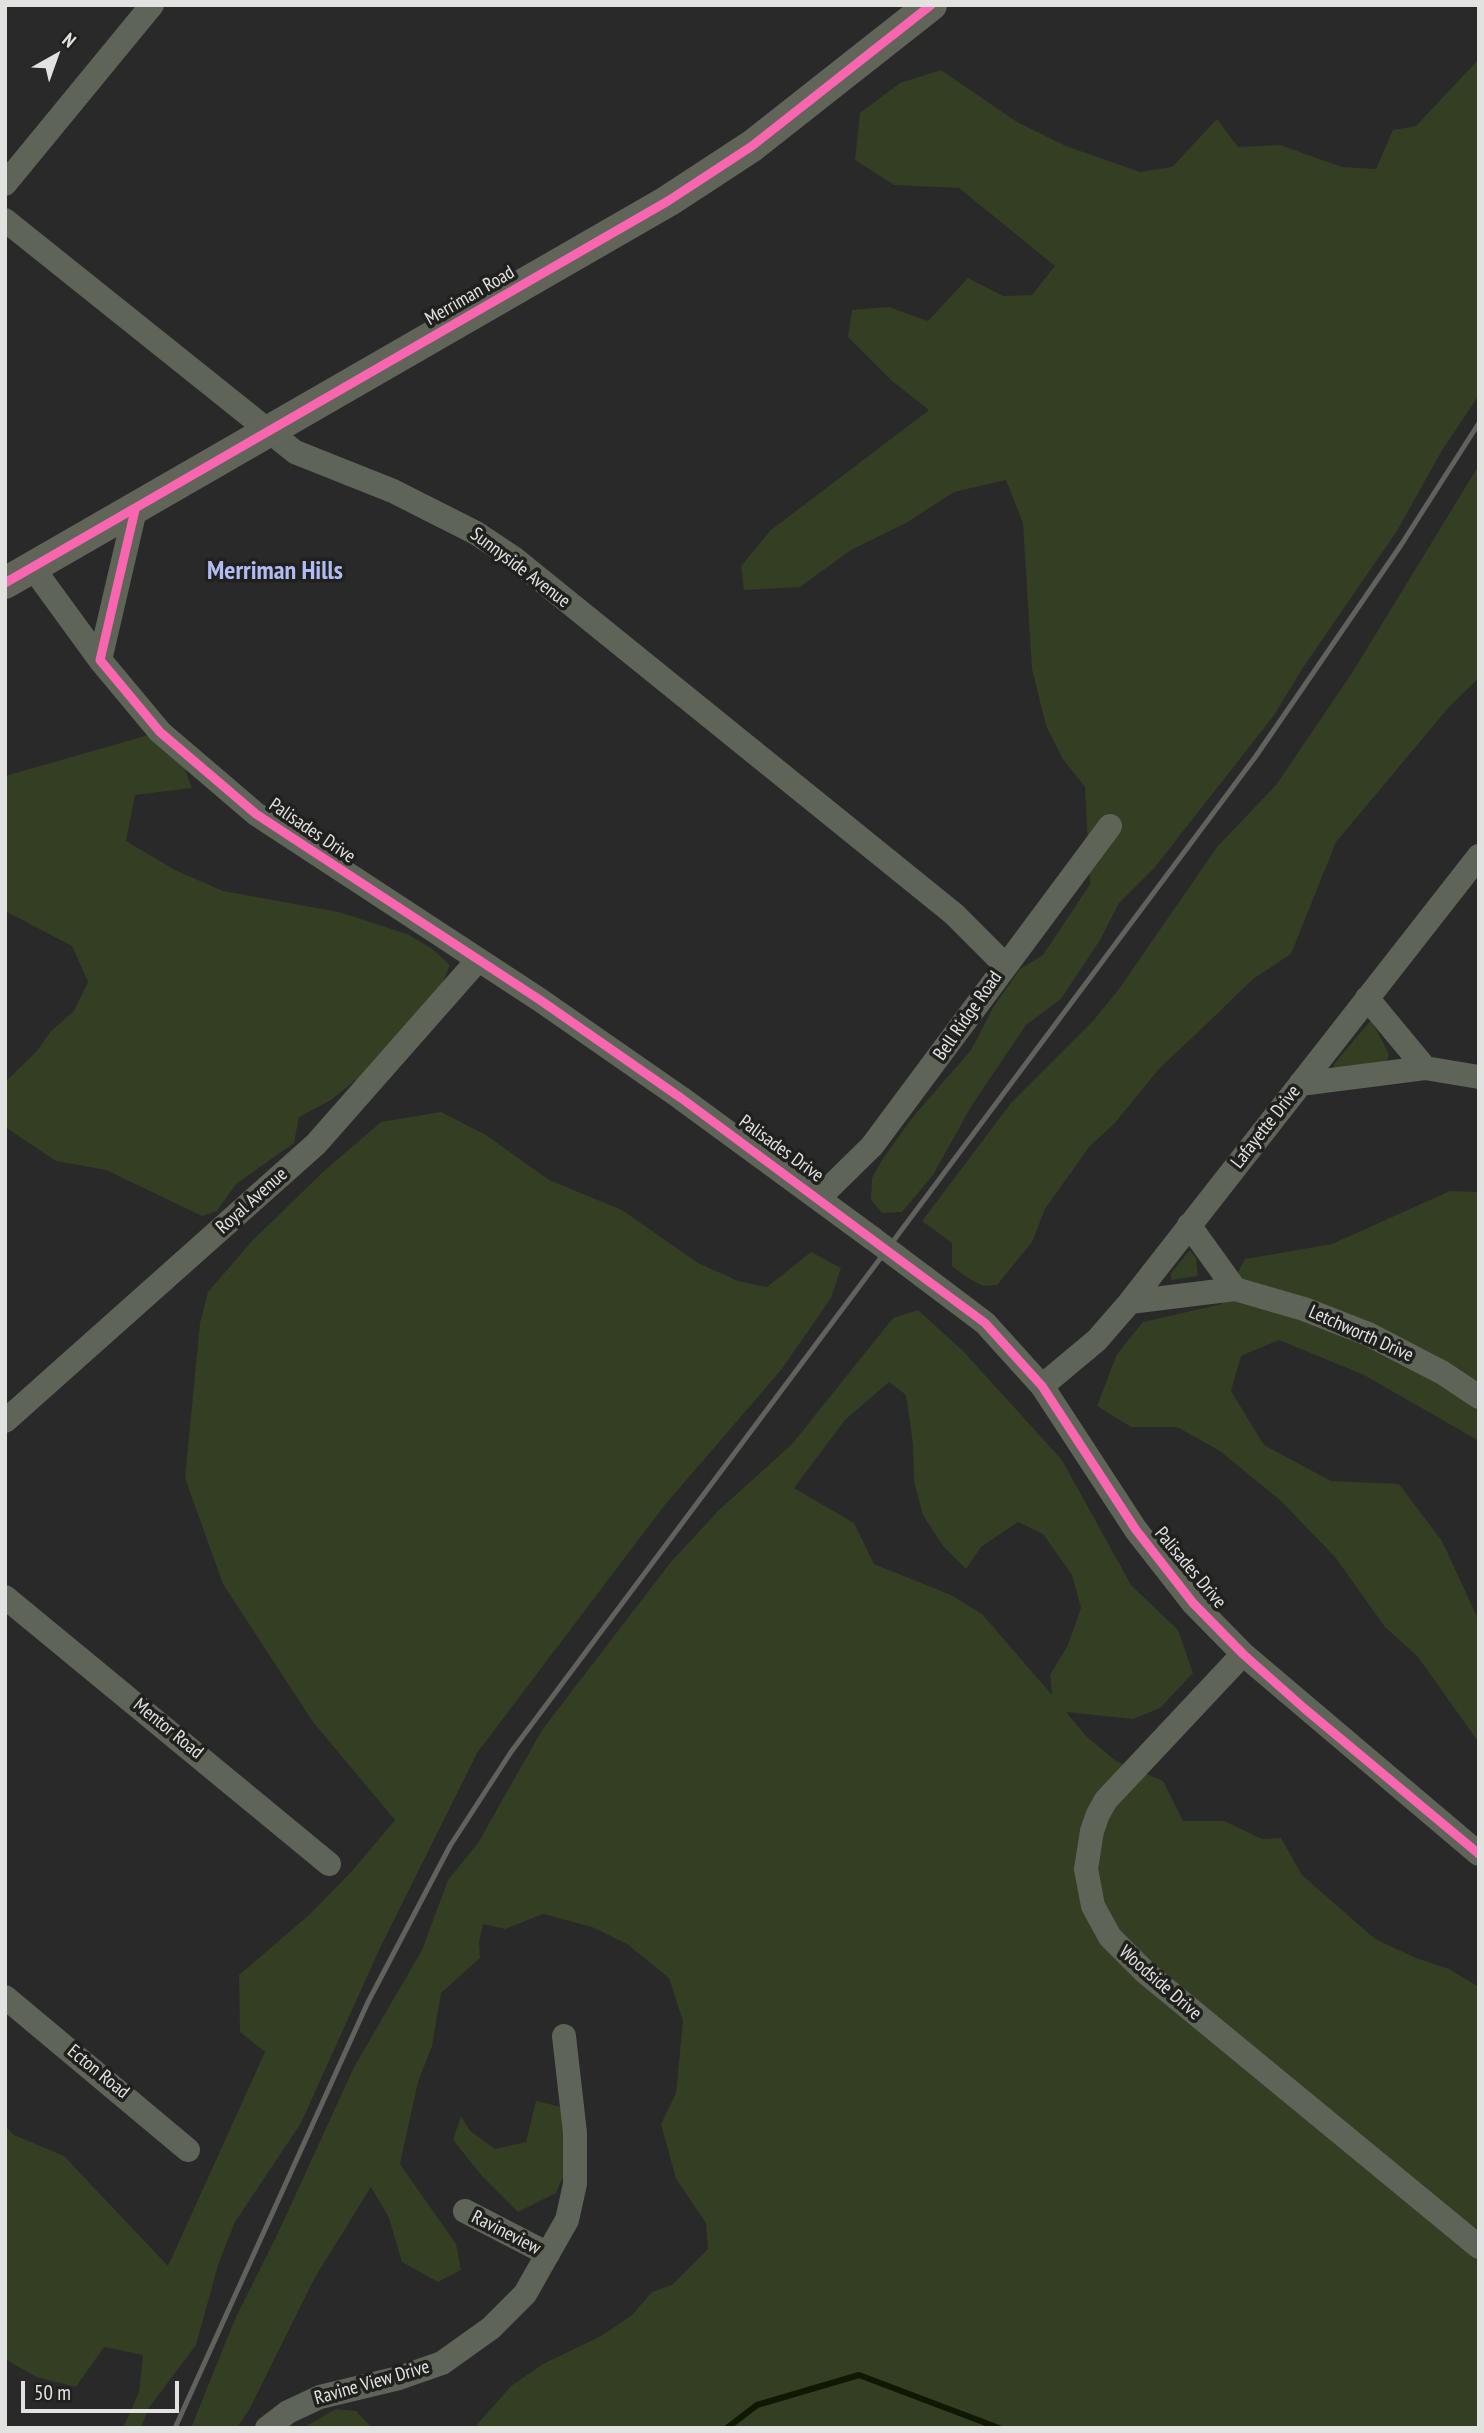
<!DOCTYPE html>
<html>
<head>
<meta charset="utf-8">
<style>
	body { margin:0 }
	#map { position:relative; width:1484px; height:2433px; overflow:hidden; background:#292929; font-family:"PT Sans Narrow",sans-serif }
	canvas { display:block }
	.frame { position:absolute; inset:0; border:7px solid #e2e2e1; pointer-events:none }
	.north { position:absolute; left:21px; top:21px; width:70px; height:70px; -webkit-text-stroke:5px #20211e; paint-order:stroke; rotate:40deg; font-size:19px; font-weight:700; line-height:28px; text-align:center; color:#e2e2e1 }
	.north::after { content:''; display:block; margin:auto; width:24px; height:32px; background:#e2e2e1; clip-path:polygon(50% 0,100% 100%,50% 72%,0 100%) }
	.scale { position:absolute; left:21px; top:2381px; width:158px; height:32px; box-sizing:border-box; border:4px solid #e2e2e1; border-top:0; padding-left:9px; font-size:21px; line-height:24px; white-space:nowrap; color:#e2e2e1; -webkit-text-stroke:5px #20211e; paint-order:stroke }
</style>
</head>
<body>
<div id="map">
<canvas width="1484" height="2433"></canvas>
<div class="frame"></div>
<div class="north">N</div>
<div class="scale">50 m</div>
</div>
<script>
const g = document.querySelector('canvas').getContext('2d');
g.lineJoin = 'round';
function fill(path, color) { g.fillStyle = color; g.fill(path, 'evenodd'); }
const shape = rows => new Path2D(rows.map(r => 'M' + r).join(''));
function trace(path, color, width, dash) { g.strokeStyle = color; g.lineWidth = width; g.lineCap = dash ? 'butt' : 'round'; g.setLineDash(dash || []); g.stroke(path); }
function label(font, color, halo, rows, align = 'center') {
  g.font = font + ' "PT Sans Narrow",sans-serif'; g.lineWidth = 7; g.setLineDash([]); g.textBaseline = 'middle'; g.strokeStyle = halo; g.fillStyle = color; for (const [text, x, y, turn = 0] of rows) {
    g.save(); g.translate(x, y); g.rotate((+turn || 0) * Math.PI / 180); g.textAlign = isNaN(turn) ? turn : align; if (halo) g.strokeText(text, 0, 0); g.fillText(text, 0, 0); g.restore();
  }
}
fill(shape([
	[1479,59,1479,395,1441,452,1397,531,1302,669,1275,714,1155,867,1119,903,1100,940,1061,999,1026,1025,972,1105,933,1175,902,1212,882,1213,871,1200,872,1178,882,1160,912,1118,971,1050,994,1006,1020,969,1043,955,1090,884,1085,787,1063,759,1046,726,1032,669,1023,523,1006,480,954,492,906,523,851,550,800,587,744,590,741,566,771,530,929,410,892,381,848,337,852,310,889,307,928,321,968,278,1003,296,1032,295,1055,266,959,188,894,185,855,160,860,113,900,83,941,70,1017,122,1066,146,1140,172,1172,167,1217,119,1238,147,1280,145,1342,167,1376,169,1393,130,1416,126],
	[1479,465,1479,678,1449,707,1336,842,1291,954,1253,979,1218,1013,1158,1070,1115,1123,1089,1147,1045,1209,1032,1242,997,1285,983,1286,966,1277,952,1266,952,1243,922,1221,1011,1103,1093,1021,1119,989,1217,847,1276,785,1352,673],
	[152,734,177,748,192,788,135,795,126,841,175,870,223,891,339,912,407,934,431,948,450,965,436,999,362,1075,331,1100,299,1117,294,1143,236,1184,217,1211,202,1216,106,1170,56,1161,5,1127,5,1082,36,1052,51,1031,74,1011,88,982,72,946,5,911,5,776],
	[1371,1020,1387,1050,1389,1056,1386,1061,1333,1069,1334,1064],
	[441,1112,486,1135,549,1180,622,1210,698,1263,738,1281,767,1287,811,1252,841,1268,831,1298,781,1370,664,1506,477,1753,380,1948,301,2123,235,2222,218,2265,196,2345,148,2409,141,2428,123,2428,139,2392,143,2355,104,2347,76,2387,36,2377,5,2359,5,2126,14,2135,64,2156,168,2266,265,2052,240,2032,239,1975,309,1915,353,1870,395,1820,313,1722,223,1584,185,1478,200,1323,208,1292,252,1241,324,1171,381,1122],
	[1450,1191,1479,1192,1479,1441,1364,1375,1279,1340,1241,1356,1231,1391,1264,1445,1331,1481,1399,1484,1442,1541,1479,1621,1477,1740,1418,1657,1385,1627,1335,1557,1281,1501,1220,1451,1177,1427,1131,1427,1097,1406,1117,1354,1143,1322,1222,1304,1245,1259,1332,1244],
	[1190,1250,1196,1258,1198,1276,1171,1280,1171,1273],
	[918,1310,963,1351,1062,1460,1131,1585,1178,1630,1193,1673,1160,1708,1133,1719,1066,1712,1085,1735,1116,1761,1163,1781,1183,1821,1224,1821,1262,1839,1281,1838,1302,1875,1375,1939,1416,1958,1449,1969,1479,1987,1479,2428,474,2428,511,2386,543,2364,601,2336,632,2315,652,2292,672,2285,708,2249,706,2223,676,2179,661,2124,676,2093,683,2021,669,1978,627,1944,592,1927,543,1914,505,1929,483,1924,479,1942,480,1958,441,1993,432,2046,418,2082,400,2164,456,2244,461,2270,438,2282,402,2262,389,2218,371,2187,314,2279,250,2408,237,2428,191,2428,235,2319,278,2233,354,2067,422,1950,448,1880,478,1843,542,1730,670,1563,719,1510,792,1444,893,1318],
	[889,1382,906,1395,913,1444,914,1482,923,1515,943,1546,966,1569,981,1547,1018,1522,1043,1534,1072,1575,1081,1608,1068,1645,1050,1675,1052,1695,982,1614,951,1595,874,1564,854,1523,794,1488,845,1420],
	[536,2101,562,2107,573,2154,556,2193,518,2212,482,2176,453,2140,461,2116,470,2131,495,2149,526,2142],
	[336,2409,356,2411,372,2428,303,2428]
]), '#333e22');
trace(shape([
	[727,2428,757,2405,859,2375,999,2428]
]), '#101804', 6);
trace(shape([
	[5,184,152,5],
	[5,220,295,452,393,491,476,533,515,559,954,914,1005,965],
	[135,510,100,660,160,732,256,814,540,1000,681,1098,872,1238],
	[33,568,100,660],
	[1367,998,1425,1068,1479,1077],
	[1300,1084,1425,1068],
	[819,1198,872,1146,1110,826],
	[1189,1225,1235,1289,1304,1309,1368,1334,1443,1373,1479,1397],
	[924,1277,985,1323,1042,1386,1136,1530,1193,1603,1243,1654,1479,1854],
	[1130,1302,1235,1289],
	[1042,1386,1097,1340,1130,1302,1479,856],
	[5,1421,316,1144,478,960],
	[5,1597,329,1864],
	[1243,1654,1106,1800,1098,1814,1092,1831,1086,1869,1093,1906,1110,1937,1145,1972,1479,2247],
	[5,1997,188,2150],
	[465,2211,548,2254],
	[267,2428,288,2412,320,2397,399,2378,442,2363,491,2328,525,2294,567,2220,575,2184,575,2133,564,2036]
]), '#5f6459', 24);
trace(shape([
	[5,583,668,201,752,146,931,5]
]), '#606459', 32);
trace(shape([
	[175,2428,368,2002,450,1846,511,1752,1256,756,1401,545,1479,423]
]), '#60635d', 5);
trace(shape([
	[872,1238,924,1277]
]), '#5f6459', 24);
trace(shape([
	[135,510,100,660,160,732,256,814,540,1000,681,1098,985,1323,1042,1386,1136,1530,1193,1603,1243,1654,1305,1709,1479,1854],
	[5,583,668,201,752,146,931,5]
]), '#f766af', 9);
label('19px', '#e2e2e1', '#20211e', [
	["Merriman Road",470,296,-30],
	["Sunnyside Avenue",520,568,37],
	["Palisades Drive",312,831,34],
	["Bell Ridge Road",968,1016,-55],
	["Lafayette Drive",1266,1127,-52],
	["Palisades Drive",781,1149,36],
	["Royal Avenue",252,1201,-42],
	["Letchworth Drive",1361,1334,24],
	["Palisades Drive",1190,1568,50],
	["Mentor Road",168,1729,39],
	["Woodside Drive",1160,1983,41],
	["Ecton Road",98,2072,39],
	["Ravineview",506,2233,27],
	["Ravine View Drive",372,2383,-16]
]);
label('bold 26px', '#b1bcf4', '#20211e', [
	["Merriman Hills",275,572]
]);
</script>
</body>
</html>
